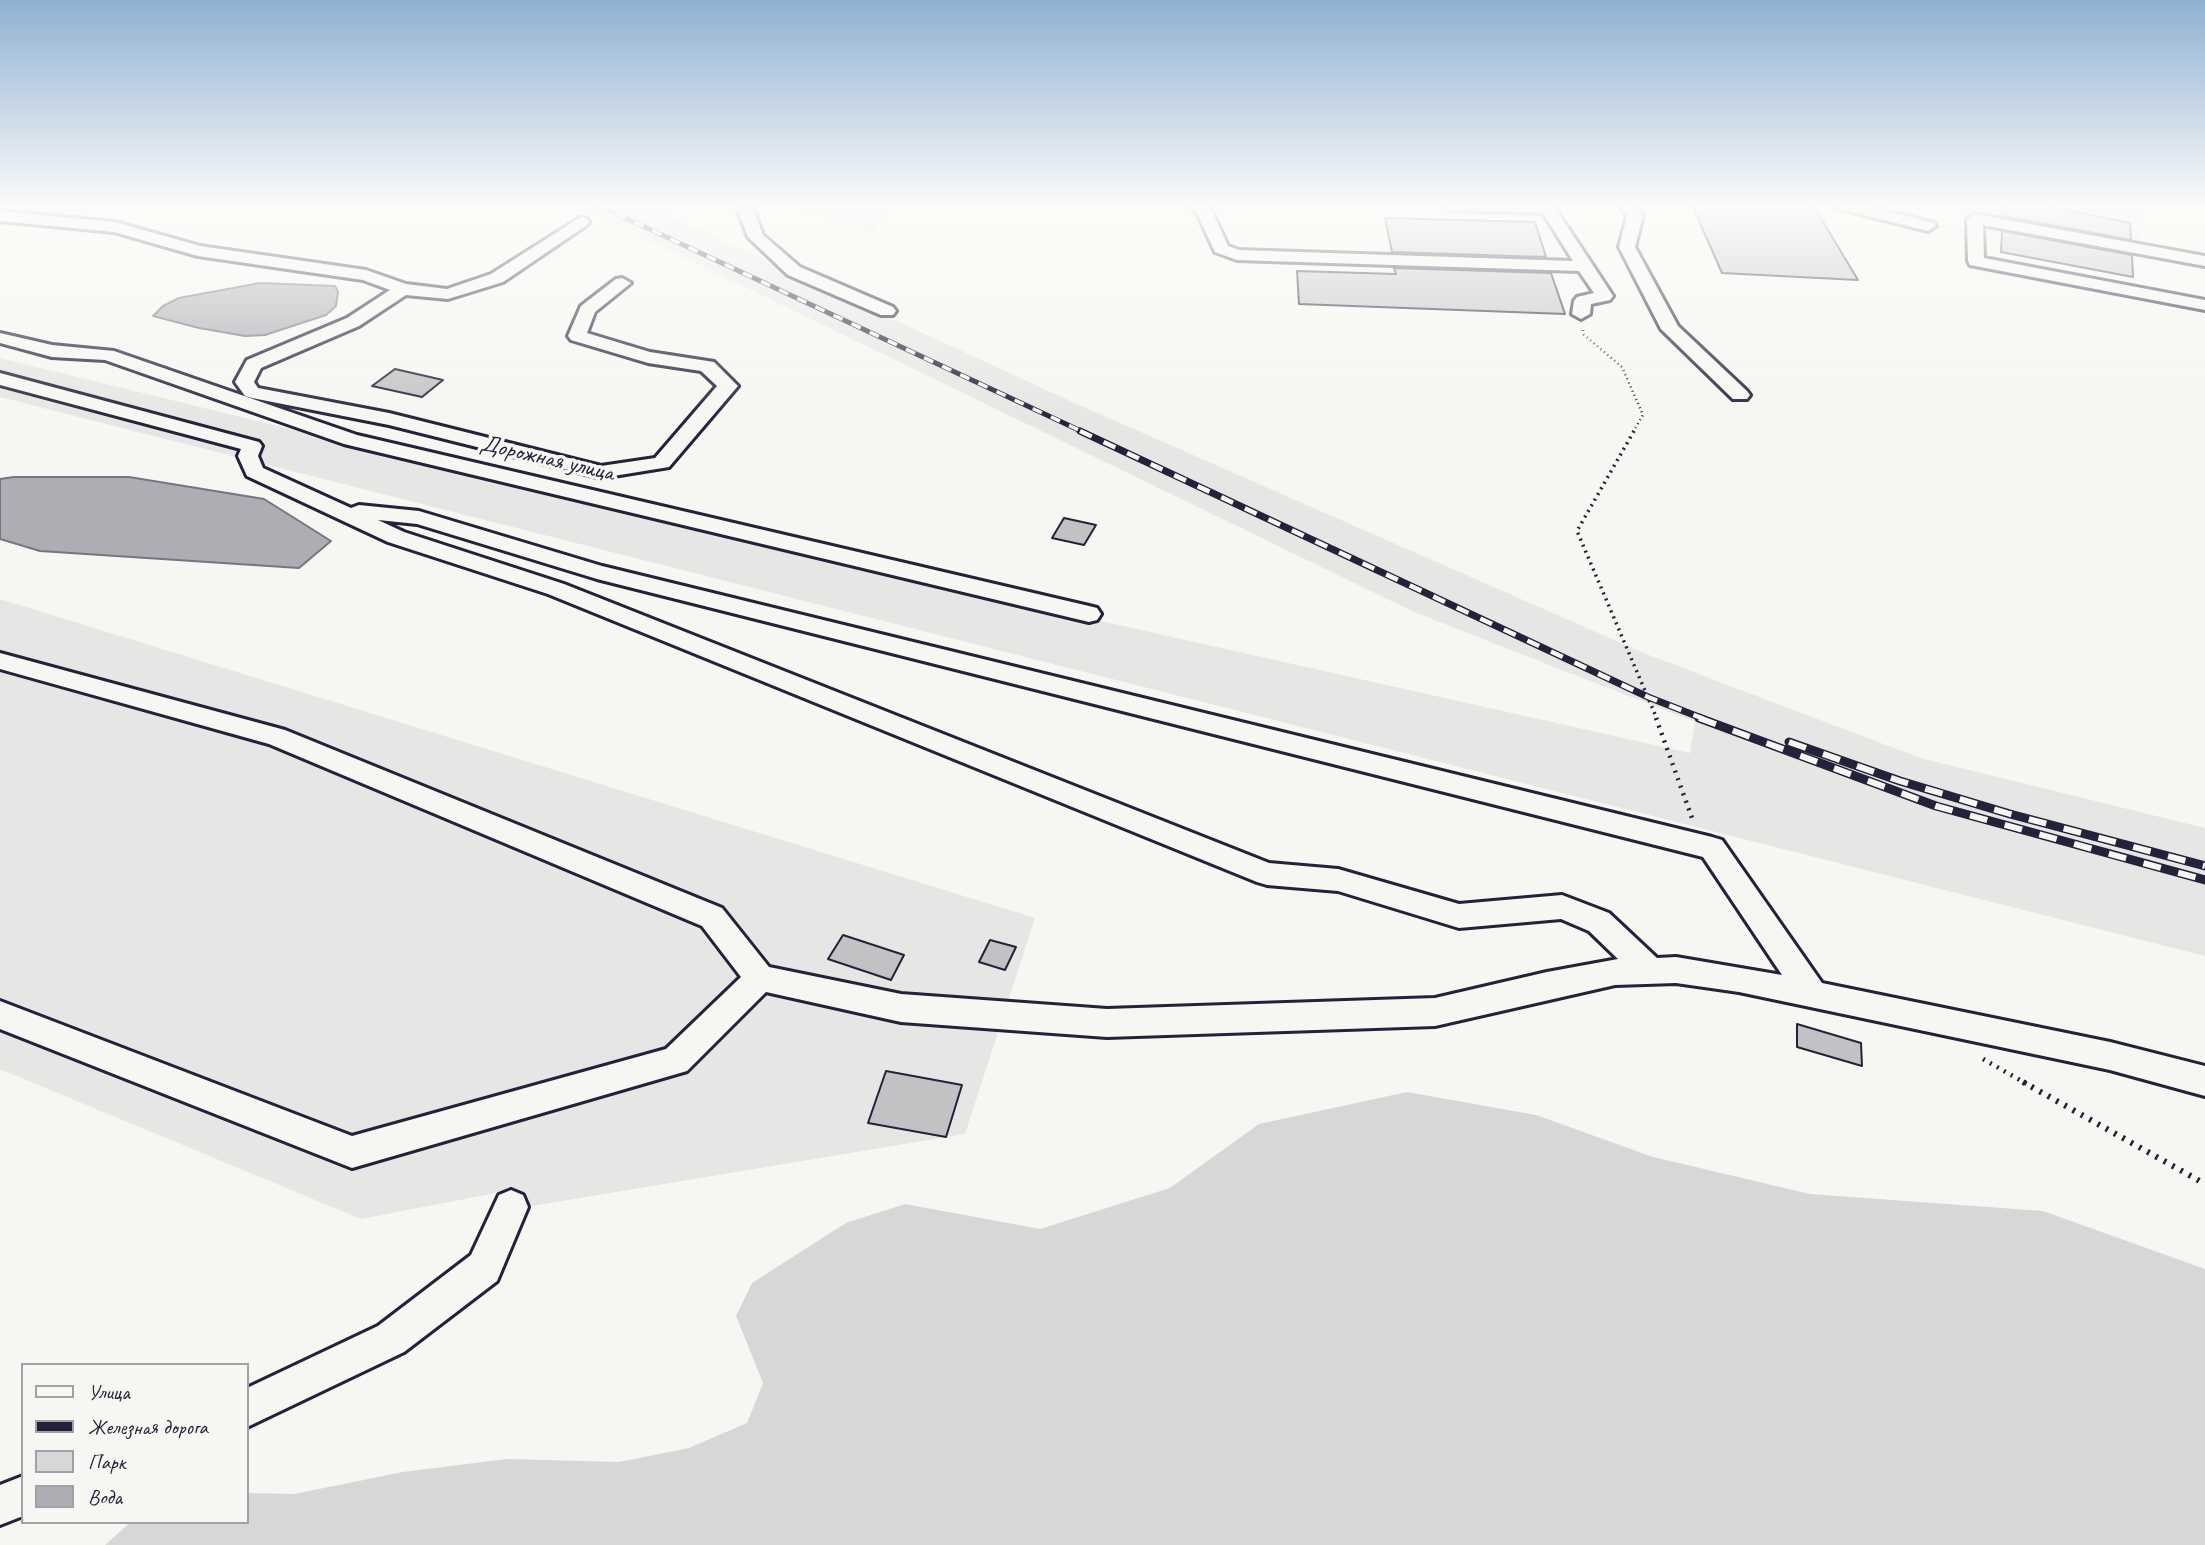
<!DOCTYPE html>
<html>
<head>
<meta charset="utf-8">
<style>
	body { margin:0 }
	#map { position:relative; width:2205px; height:1545px; overflow:hidden; background:#f6f6f2; font-family:Caveat,sans-serif }
	canvas { display:block }
	.legend { position:absolute; left:21px; top:1363px; width:228px; height:161px; box-sizing:border-box; background:#f6f6f2; border:2px solid #a1a1a9; margin:0; padding:9px 12px; list-style:none; font-size:21px; color:#22223b }
	.legend li { display:flex; align-items:center; gap:14px; height:35px }
	.legend b { width:35px; border:2px solid #a1a1a9 }
</style>
</head>
<body>
<div id="map">
<canvas width="2205" height="1545"></canvas>
<ul class="legend">
<li><b style="height:9px;background:#f6f6f2"></b>Улица</li>
<li><b style="height:9px;background:#22223b"></b>Железная дорога</li>
<li><b style="height:19px;background:#d7d7d7"></b>Парк</li>
<li><b style="height:19px;background:#adadb3"></b>Вода</li>
</ul>
</div>
<script>
const g = document.querySelector('canvas').getContext('2d');
g.lineJoin = 'round';
function fill(path, color) { g.fillStyle = color; g.fill(path, 'evenodd'); }
const shape = rows => new Path2D(rows.map(r => 'M' + r).join(''));
function trace(path, color, width, dash) { g.strokeStyle = color; g.lineWidth = width; g.lineCap = dash ? 'butt' : 'round'; g.setLineDash(dash || []); g.stroke(path); }
function label(font, color, halo, rows, align = 'center') {
  g.font = font + ' Caveat,sans-serif'; g.lineWidth = 7; g.setLineDash([]); g.textBaseline = 'middle'; g.strokeStyle = halo; g.fillStyle = color; for (const [text, x, y, turn = 0] of rows) {
    g.save(); g.translate(x, y); g.rotate((+turn || 0) * Math.PI / 180); g.textAlign = isNaN(turn) ? turn : align; if (halo) g.strokeText(text, 0, 0); g.fillText(text, 0, 0); g.restore();
  }
}
fill(shape([
	[576,205,646,205,1070,401,1646,654,1920,758,2205,828,2205,956,0,397,0,358,793,552,1690,753,1695,722,1414,612],
	[785,205,892,205,872,235],
	[1892,205,2137,205,2139,240,1985,211],
	[0,599,1035,918,965,1134,532,1206,501,1192,361,1219,0,1069]
]), '#e6e6e4');
fill(shape([
	[1407,1092,1536,1115,1653,1157,1810,1194,2043,1211,2205,1269,2205,1545,105,1545,131,1522,247,1522,247,1493,294,1494,403,1472,507,1459,619,1462,689,1448,747,1423,763,1383,736,1316,752,1283,846,1223,905,1204,1040,1229,1170,1188,1259,1124]
]), '#d7d7d7');
const water = shape([
	[260,283,335,286,338,292,336,306,326,315,265,335,245,336,199,328,153,316,163,306,179,298,260,283],
	[14,477,129,477,264,499,331,541,299,568,40,551,0,539,0,479,14,477]
]);
fill(water, '#adadb3');
trace(water, '#757583', 2);
const building = shape([
	[1692,205,1813,205,1858,280,1722,273,1692,205],
	[2003,205,2040,205,2130,223,2131,240,2002,216,2003,205],
	[1385,218,1535,222,1546,257,1392,252,1385,218],
	[2002,231,2132,255,2133,277,2001,252,2002,231],
	[1394,268,1551,273,1565,314,1299,304,1297,271,1396,274,1394,268],
	[395,369,443,380,422,397,372,386,395,369],
	[1064,518,1096,525,1084,545,1052,538,1064,518],
	[843,935,904,955,891,980,828,959,843,935],
	[990,940,1016,947,1005,970,979,962,990,940],
	[1797,1024,1861,1043,1862,1066,1797,1047,1797,1024],
	[886,1071,962,1085,946,1137,868,1123,886,1071]
]);
fill(building, '#c2c2c4');
trace(building, '#22223b', 2);
const minor = shape([
	[1187,205,1210,207,1228,246,1239,250,1573,261,1543,213,1449,210,1442,205,1553,205,1613,296,1610,300,1591,304,1590,314,1581,319,1572,314,1574,301,1577,297,1594,293,1579,271,1237,260,1215,252,1197,213,1187,205],
	[1619,205,1635,205,1643,215,1635,247,1678,326,1747,391,1750,395,1747,399,1733,399,1661,329,1619,247,1627,216,1619,205],
	[1835,205,1863,205,1934,223,1936,226,1928,231,1836,208,1835,205],
	[746,206,754,211,763,235,800,267,893,307,896,311,893,315,881,315,788,275,748,237,738,211,746,206],
	[0,211,115,222,200,246,366,270,406,284,447,289,491,274,581,217,587,219,589,222,587,225,503,282,448,299,406,295,359,326,261,368,254,382,258,388,389,413,601,466,655,458,717,386,701,371,648,363,571,340,568,336,581,306,616,279,622,278,631,283,595,312,587,333,650,352,714,362,738,386,669,467,601,478,389,425,252,398,245,396,235,382,247,360,347,318,390,290,363,280,198,256,114,232,0,221,0,211],
	[1975,214,2205,256,2205,266,1983,225,1984,258,2205,300,2205,310,1970,265,1968,261,1967,219,1975,214],
	[0,333,52,345,114,351,357,435,1089,606,1097,608,1101,614,1097,620,1089,622,344,444,105,360,52,357,0,343,0,333],
	[0,373,259,442,262,446,258,456,263,468,351,508,359,505,419,511,602,566,1712,837,1722,840,1822,983,2110,1042,2205,1066,2205,1096,2110,1070,1739,992,1676,983,1615,985,1435,1026,1107,1037,901,1022,766,992,687,1071,352,1168,0,1029,0,1001,352,1136,666,1049,741,977,702,926,269,744,0,669,0,653,285,730,722,908,769,967,901,994,1107,1009,1435,998,1547,972,1618,959,1589,931,1561,919,1459,928,1338,891,1267,885,1257,882,548,594,388,542,247,476,238,456,241,449,0,385,0,373],
	[378,520,417,524,597,579,1703,857,1782,975,1676,957,1657,958,1609,913,1562,895,1459,904,1338,869,1269,863,564,584,404,532,378,520],
	[511,1190,523,1195,528,1207,497,1281,404,1352,247,1427,247,1388,378,1326,471,1255,499,1195,511,1190],
	[23,1476,23,1516,0,1525,0,1485,23,1476]
]);
trace(minor, '#22223b', 6);
trace(shape([
	[598,212,609,205],
	[1583,330,1583,334,1622,367,1643,415,1633,432]
]), '#22223b', 2.5, [1, 3.5]);
trace(shape([
	[1634,431,1577,531,1657,719]
]), '#22223b', 3.5, [2, 4.5]);
trace(shape([
	[1656,718,1692,818],
	[1983,1059,2027,1084]
]), '#22223b', 4.5, [2, 6]);
trace(shape([
	[2023,1082,2205,1184]
]), '#22223b', 6, [2.5, 7]);
fill(minor, '#f6f6f2');
const railFar2 = shape([
	[598,205,1083,432]
]);
const railFar1 = shape([
	[1080,431,1648,697,1704,719]
]);
const rail = shape([
	[1699,718,1936,806,2205,880],
	[1789,742,1900,781,2010,814,2205,866]
]);
trace(railFar2, '#22223b', 5);
trace(railFar1, '#22223b', 7);
trace(rail, '#22223b', 9);
trace(railFar2, '#f6f6f2', 3.5, [10]);
trace(railFar1, '#f6f6f2', 4.5, [13]);
trace(rail, '#f6f6f2', 6, [18]);
const sky = g.createLinearGradient(0, 0, 0, 422);
sky.addColorStop(0, '#90b1d3');
sky.addColorStop(0.49, '#fbfbf9');
sky.addColorStop(1, '#fbfbf900');
g.fillStyle = sky;
g.fillRect(0, 0, 2205, 422);
label('24px', '#22223b', '#f6f6f2', [
	["Дорожная улица",547,459,13]
]);
</script>
</body>
</html>
